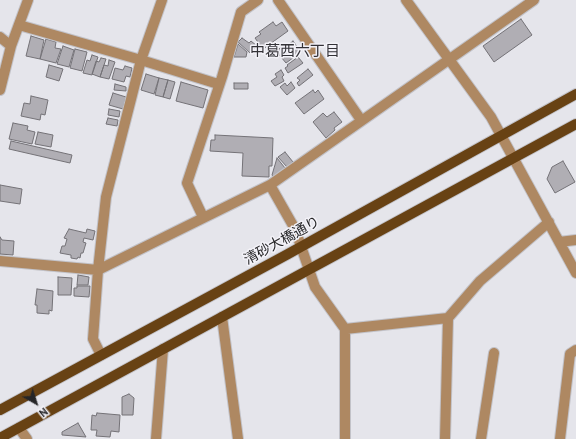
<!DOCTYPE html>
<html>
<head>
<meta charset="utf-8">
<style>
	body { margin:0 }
	#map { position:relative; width:576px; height:439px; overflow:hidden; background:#e5e5eb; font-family:"PT Sans",sans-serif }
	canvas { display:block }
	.north { position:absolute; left:16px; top:383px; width:40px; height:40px; -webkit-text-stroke:3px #f3f2f8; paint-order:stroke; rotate:141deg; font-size:11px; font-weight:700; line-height:16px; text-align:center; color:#252527 }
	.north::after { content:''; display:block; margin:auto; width:14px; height:18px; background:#252527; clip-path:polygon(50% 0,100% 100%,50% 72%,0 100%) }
</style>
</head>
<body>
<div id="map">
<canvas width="576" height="439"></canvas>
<div class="north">N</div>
</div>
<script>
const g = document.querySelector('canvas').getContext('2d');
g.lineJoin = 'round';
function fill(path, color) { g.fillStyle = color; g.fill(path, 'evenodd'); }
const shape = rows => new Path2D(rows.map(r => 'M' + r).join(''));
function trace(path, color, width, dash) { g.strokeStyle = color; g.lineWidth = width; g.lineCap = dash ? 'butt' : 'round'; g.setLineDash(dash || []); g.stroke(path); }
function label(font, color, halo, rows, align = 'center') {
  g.font = font + ' "PT Sans","Noto Sans JP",sans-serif'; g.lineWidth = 3; g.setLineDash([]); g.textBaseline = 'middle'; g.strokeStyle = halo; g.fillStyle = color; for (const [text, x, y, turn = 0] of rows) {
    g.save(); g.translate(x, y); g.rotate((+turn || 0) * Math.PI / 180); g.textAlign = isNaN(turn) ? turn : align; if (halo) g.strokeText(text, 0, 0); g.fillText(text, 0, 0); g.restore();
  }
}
const building = shape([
	[521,19,532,35,494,62,483,46,521,19],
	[273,22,276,26,282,22,288,31,263,49,255,38,261,34,259,32,273,22],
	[31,36,44,40,40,59,26,56,31,36],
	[242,38,249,43,251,41,257,46,250,53,238,42,242,38],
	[46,39,56,42,55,48,61,49,56,63,40,59,46,39],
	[293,41,301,52,286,63,276,51,286,44,287,46,293,41],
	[238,44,247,52,246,57,234,57,238,44],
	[63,46,74,50,69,67,57,64,63,46],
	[75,49,87,52,82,71,70,68,75,49],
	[92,55,98,57,92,75,83,73,87,60,90,61,92,55],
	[298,57,303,63,288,73,285,68,288,66,287,65,298,57],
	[101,58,106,59,100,77,92,74,96,61,99,62,101,58],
	[109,60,115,62,109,79,100,77,104,65,108,66,109,60],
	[49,65,63,69,59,81,46,77,49,65],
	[125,66,132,68,130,77,126,76,124,82,112,79,115,68,123,70,125,66],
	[308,69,313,75,299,86,297,83,300,80,297,78,308,69],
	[281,70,284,75,282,77,284,81,275,86,271,81,277,77,275,74,281,70],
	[146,74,159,78,154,94,141,90,146,74],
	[159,78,168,80,163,97,155,95,159,78],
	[168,80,175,82,170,99,163,97,168,80],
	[181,82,208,90,203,108,176,101,181,82],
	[291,82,295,88,287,95,280,87,285,83,287,86,291,82],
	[234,83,248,83,248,89,234,89,234,83],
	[115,84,126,87,126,91,114,90,115,84],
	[313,90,315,93,318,90,324,99,304,114,295,103,313,90],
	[113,93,126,97,123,109,109,105,113,93],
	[31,96,48,100,45,115,41,114,40,120,21,116,24,103,30,104,31,96],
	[109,109,120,111,119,117,108,115,109,109],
	[334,112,342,122,334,128,335,130,326,138,313,122,323,113,327,117,334,112],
	[108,118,118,120,117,126,106,124,108,118],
	[13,123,28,126,27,130,35,132,32,144,9,139,13,123],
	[38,132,53,135,51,147,35,144,38,132],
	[215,135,273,138,272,166,269,166,269,177,242,176,243,153,210,151,211,140,215,140,215,135],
	[11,141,72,155,70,163,9,149,11,141],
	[285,152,293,162,287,167,278,157,285,152],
	[277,158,285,168,274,178,272,175,277,158],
	[563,161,575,182,555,193,547,179,552,167,563,161],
	[0,185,22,189,20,204,0,201,0,185],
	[69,229,86,233,87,229,95,231,93,240,84,238,83,242,86,243,83,253,81,253,80,258,78,257,77,259,71,258,71,255,60,253,62,246,65,246,67,239,64,238,69,229],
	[0,237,2,240,14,241,13,255,0,254,0,237],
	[78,275,89,277,88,285,77,285,78,275],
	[58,277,72,278,71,295,58,295,58,277],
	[77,286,90,286,89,297,74,296,74,288,77,288,77,286],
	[37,289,53,291,52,311,49,310,49,314,37,313,37,305,35,305,37,289],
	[129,394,134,398,133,415,122,415,122,397,129,394],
	[97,413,120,415,119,432,111,431,110,437,96,436,97,430,91,430,92,415,96,416,97,413],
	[78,423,86,437,62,435,62,432,78,423]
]);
fill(building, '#b0aeb4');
trace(building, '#747277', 1);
const minor = shape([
	[278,0,361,120],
	[406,0,491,117,576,273],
	[19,25,141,60,218,84],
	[0,37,11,46],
	[0,90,11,46,28,0],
	[270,185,295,229,315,287,345,329,345,439],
	[203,217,187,183,222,77,241,12,258,0],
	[559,242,576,240],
	[0,261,98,270,270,185,534,0],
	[222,317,238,439],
	[345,329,448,318],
	[101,355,93,339,98,270,106,197,141,60,162,0],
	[19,428,27,439],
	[156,439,163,349],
	[445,439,448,318,480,281,549,222],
	[481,439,494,353],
	[560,439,570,354,576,350]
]);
const major = shape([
	[0,410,288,254,576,94],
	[0,438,576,124]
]);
trace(minor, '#c2c2c8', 12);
trace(major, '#c2c2c8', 12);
trace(minor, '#ae8862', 10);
trace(major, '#684214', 10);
label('14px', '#252527', '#f3f2f8', [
	["清砂大橋通り",282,241,-29]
]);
label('15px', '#333237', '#f3f2f8', [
	["中葛西六丁目",295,52]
]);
</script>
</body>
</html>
